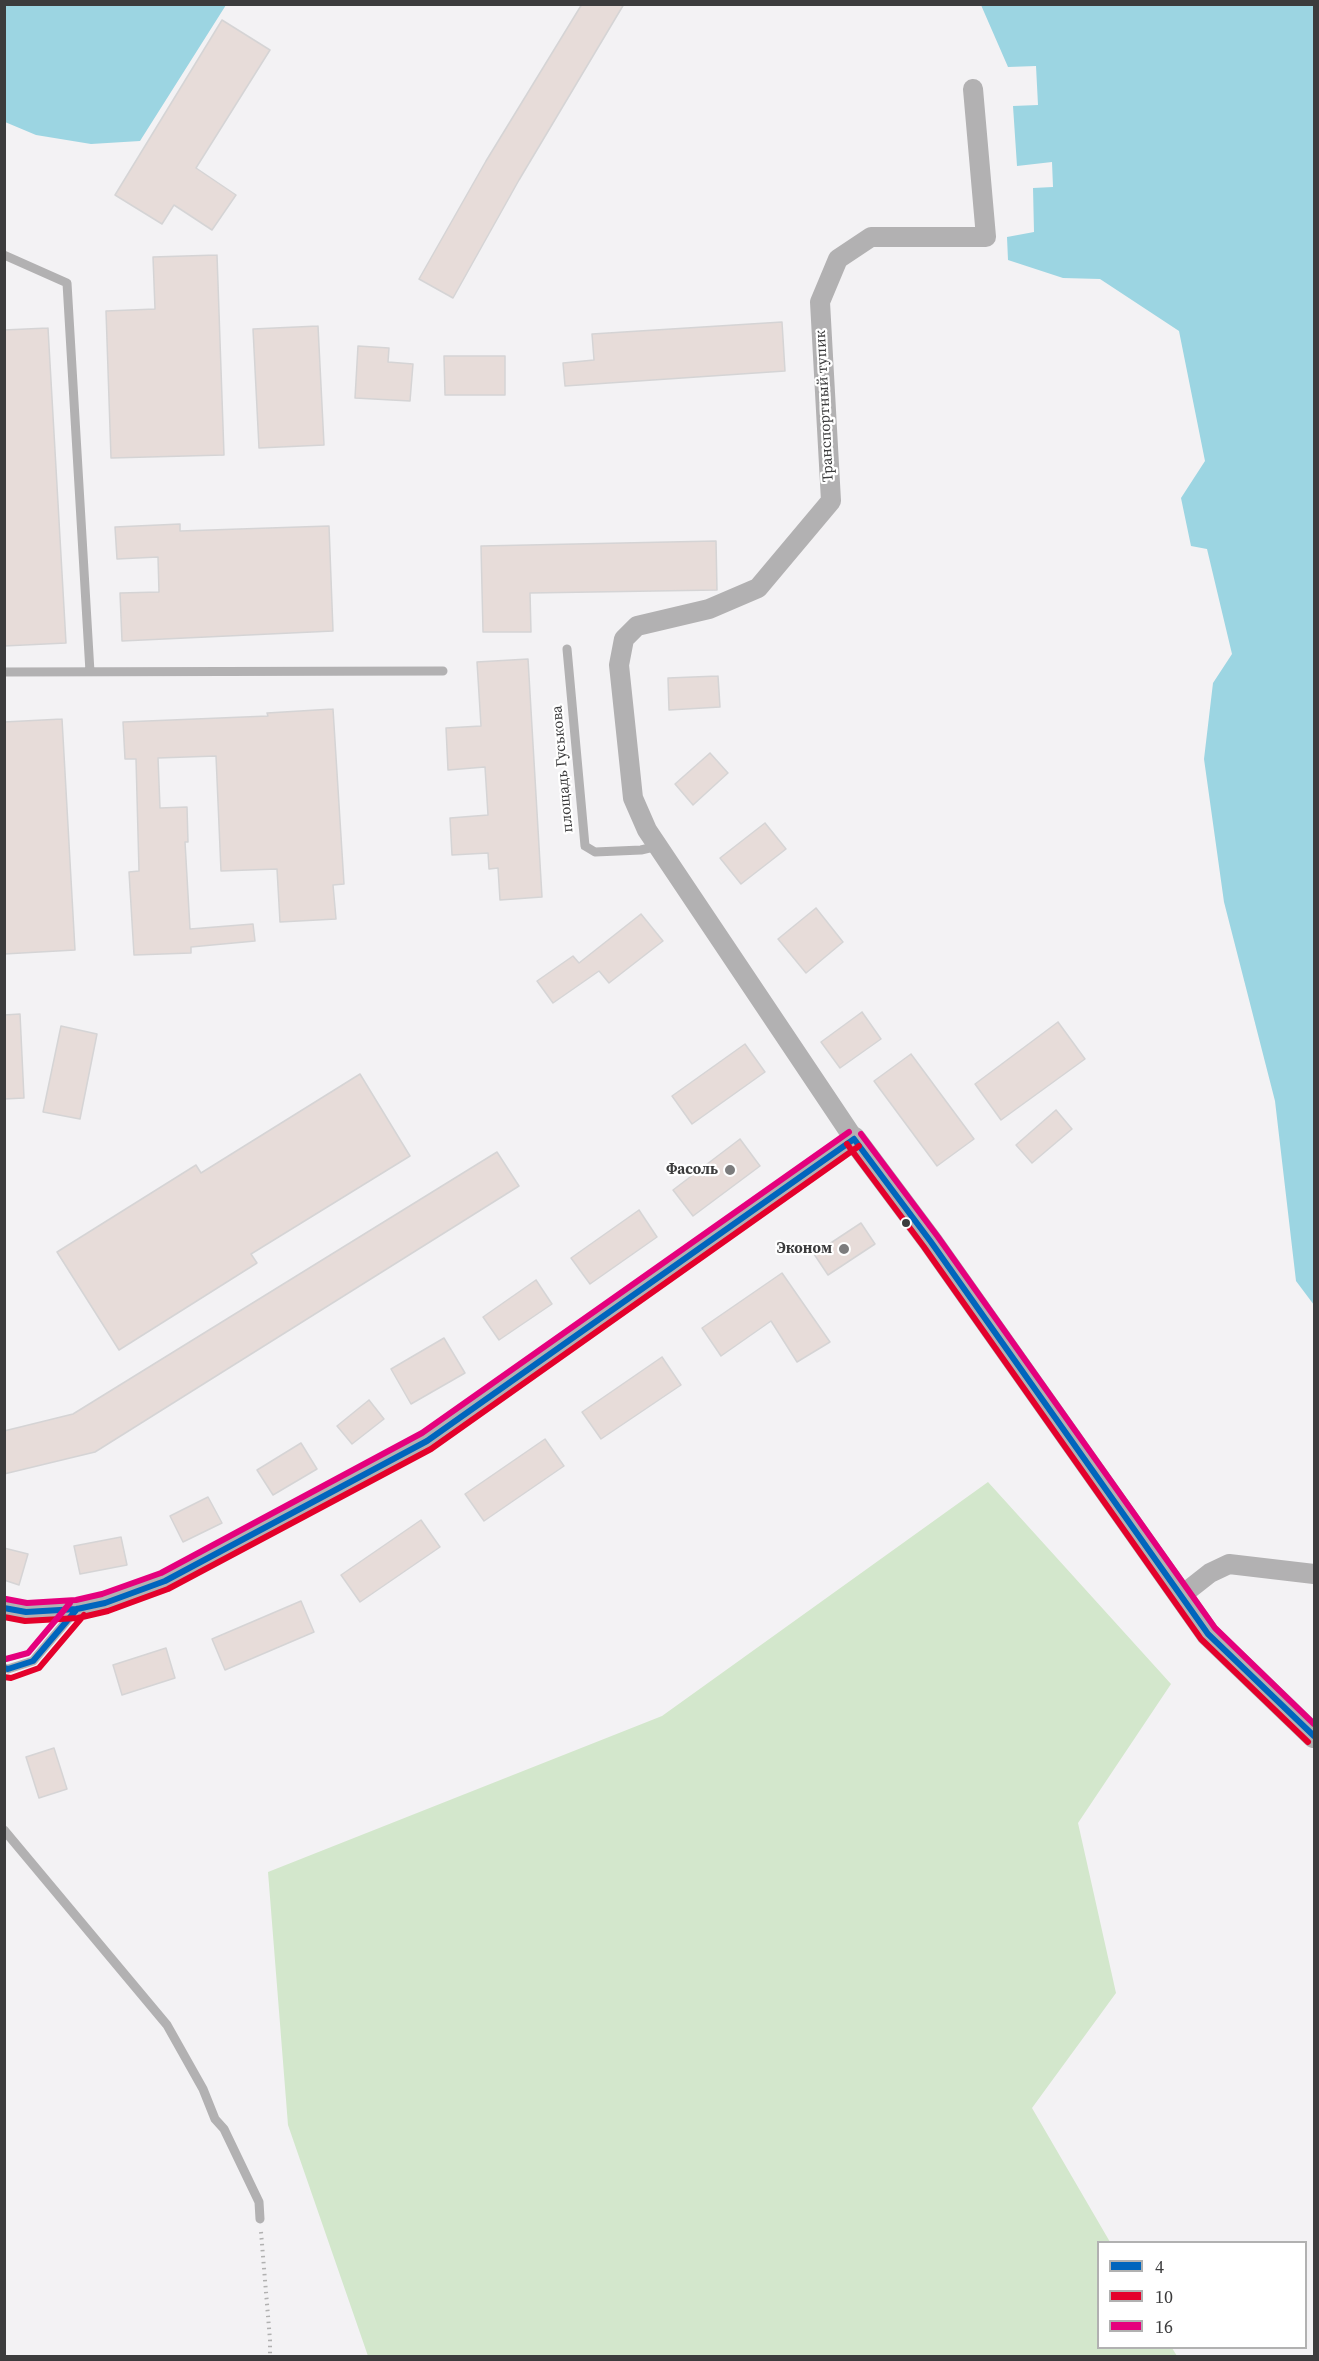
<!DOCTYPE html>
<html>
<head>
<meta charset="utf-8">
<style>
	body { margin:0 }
	#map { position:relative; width:1319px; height:2361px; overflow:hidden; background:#f3f2f4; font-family:"Source Serif 4",serif }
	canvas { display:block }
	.frame { position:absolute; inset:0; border:6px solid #3c3c3d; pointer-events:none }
	.legend { position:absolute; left:1097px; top:2241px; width:210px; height:108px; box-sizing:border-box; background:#fff; border:2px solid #b1b1b1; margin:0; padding:8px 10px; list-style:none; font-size:18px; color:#3c3c3d }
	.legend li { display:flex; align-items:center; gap:12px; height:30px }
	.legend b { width:30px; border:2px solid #b1b1b1 }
</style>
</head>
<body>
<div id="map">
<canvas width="1319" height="2361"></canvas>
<div class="frame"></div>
<ul class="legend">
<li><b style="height:8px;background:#0065bd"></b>4</li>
<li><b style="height:8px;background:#e4002b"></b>10</li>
<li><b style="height:8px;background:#e5007d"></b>16</li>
</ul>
</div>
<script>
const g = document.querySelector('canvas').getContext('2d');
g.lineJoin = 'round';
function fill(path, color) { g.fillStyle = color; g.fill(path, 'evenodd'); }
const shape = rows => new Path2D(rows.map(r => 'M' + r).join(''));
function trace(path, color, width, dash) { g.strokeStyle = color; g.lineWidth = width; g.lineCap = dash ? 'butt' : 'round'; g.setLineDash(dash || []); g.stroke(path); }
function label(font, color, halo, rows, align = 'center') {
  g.font = font + ' "Source Serif 4",serif'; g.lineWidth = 4.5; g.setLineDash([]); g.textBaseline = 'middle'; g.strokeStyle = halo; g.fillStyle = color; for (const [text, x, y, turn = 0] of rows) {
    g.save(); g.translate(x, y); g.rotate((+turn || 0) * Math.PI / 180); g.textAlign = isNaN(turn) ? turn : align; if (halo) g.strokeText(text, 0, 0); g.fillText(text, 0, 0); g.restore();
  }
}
fill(shape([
	[988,1482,1171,1684,1078,1823,1116,1993,1032,2108,1110,2242,1098,2242,1098,2348,1172,2348,1177,2356,368,2356,288,2125,268,1872,662,1716]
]), '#d3e7cc');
fill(shape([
	[6,4,226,4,226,5,140,141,91,144,36,135,5,122],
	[981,5,1314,5,1314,1305,1296,1281,1275,1101,1224,902,1204,759,1213,683,1232,654,1207,549,1191,546,1181,498,1205,461,1179,331,1100,279,1063,278,1008,260,1007,237,1034,232,1033,188,1053,187,1052,162,1017,166,1013,106,1038,105,1036,66,1008,67]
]), '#9cd5e2');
const building = shape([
	[582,4,624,4,519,180,453,298,419,279,486,161,582,4],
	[222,20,270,50,196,168,236,195,212,230,174,205,162,224,115,195,222,20],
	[217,255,224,455,111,458,106,311,155,309,153,257,217,255],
	[782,322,785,371,565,386,563,363,594,360,592,334,782,322],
	[318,326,324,445,259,448,253,329,318,326],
	[48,328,66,643,4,646,4,330,48,328],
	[358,346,389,348,388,362,413,364,410,401,355,398,358,346],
	[444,356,505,356,505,395,445,395,444,356],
	[180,524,180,531,329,526,333,631,122,641,120,593,159,592,158,557,117,559,115,527,180,524],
	[716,541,717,590,530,593,531,632,483,632,481,546,716,541],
	[528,659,542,897,500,900,498,868,489,869,488,853,452,855,450,818,488,815,485,767,448,770,446,728,481,726,477,662,528,659],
	[718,676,720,707,669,710,668,678,718,676],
	[333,709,344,884,333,885,336,919,280,922,277,869,221,871,216,756,158,758,160,808,187,807,188,842,185,842,190,929,253,924,255,941,191,947,191,953,134,955,129,872,139,871,136,759,125,759,123,722,268,716,267,713,333,709],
	[62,719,75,950,4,954,4,722,62,719],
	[710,753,728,773,693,805,675,784,710,753],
	[765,823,786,849,741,884,720,858,765,823],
	[816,908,843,942,806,973,778,939,816,908],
	[641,914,663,941,609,983,599,971,553,1003,537,981,573,956,579,963,641,914],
	[862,1012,881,1039,840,1068,821,1042,862,1012],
	[20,1014,24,1098,4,1099,4,1015,20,1014],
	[1058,1022,1085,1059,1001,1120,975,1084,1058,1022],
	[61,1026,97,1034,80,1119,43,1112,61,1026],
	[745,1044,765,1072,692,1124,672,1096,745,1044],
	[911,1054,974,1139,937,1166,874,1081,911,1054],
	[360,1074,410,1156,251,1254,257,1263,119,1350,57,1252,196,1165,201,1173,360,1074],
	[1056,1110,1072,1129,1032,1163,1016,1145,1056,1110],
	[740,1139,760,1166,693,1216,673,1190,740,1139],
	[497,1152,519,1186,95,1452,4,1474,4,1431,73,1414,497,1152],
	[639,1210,657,1237,590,1284,571,1258,639,1210],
	[861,1223,875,1244,828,1275,814,1254,861,1223],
	[782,1273,830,1342,797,1362,771,1321,721,1356,702,1328,782,1273],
	[536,1280,552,1304,499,1340,483,1317,536,1280],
	[444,1338,465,1373,411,1404,391,1369,444,1338],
	[662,1357,681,1385,601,1439,582,1412,662,1357],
	[369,1400,384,1419,352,1444,337,1426,369,1400],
	[545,1439,564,1466,484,1521,465,1494,545,1439],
	[301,1443,317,1469,273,1495,257,1470,301,1443],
	[208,1497,222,1523,183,1542,170,1516,208,1497],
	[421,1520,440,1547,360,1602,341,1575,421,1520],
	[121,1537,127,1565,80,1574,74,1546,121,1537],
	[4,1548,28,1554,19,1585,4,1580,4,1548],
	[301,1601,314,1632,225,1670,212,1639,301,1601],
	[166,1648,175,1678,122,1695,113,1665,166,1648],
	[54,1748,67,1789,39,1798,26,1757,54,1748]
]);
fill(building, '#e7dcd9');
trace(building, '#d5d4d5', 1.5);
trace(shape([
	[261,2232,270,2340,270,2356]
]), '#b1b1b1', 4, [1.5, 4.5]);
trace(shape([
	[4,255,67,283,90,672],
	[567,649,585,846,595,852,641,850,658,846],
	[4,672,443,671],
	[4,1668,8,1669,33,1661,76,1610],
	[4,1830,167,2025,203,2089,215,2119,224,2129,259,2202,260,2219]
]), '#b2b1b2', 9);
trace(shape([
	[1182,1595,1210,1573,1229,1564,1314,1574],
	[4,1608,26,1612,77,1609,105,1603,165,1581,427,1441,854,1139,647,830,633,798,619,665,624,639,637,626,709,609,758,588,831,501,820,302,838,259,871,237,986,237,973,89]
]), '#b2b1b2', 20);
trace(shape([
	[854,1139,931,1242,1208,1634,1314,1736]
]), '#b2b1b2', 24);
trace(shape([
	[854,1139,931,1242,1208,1634,1314,1736],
	[4,1608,26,1612,77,1609,105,1603,165,1581,427,1441,854,1139],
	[4,1668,8,1669,33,1661,77,1609]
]), '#0065bd', 6);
trace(shape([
	[847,1144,924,1247,1201,1639,1308,1742],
	[4,1617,25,1621,78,1618,108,1611,168,1589,431,1449,859,1146],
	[4,1677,11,1678,39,1668,84,1615]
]), '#e4002b', 6);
trace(shape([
	[861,1134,938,1237,1215,1628,1314,1724],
	[6,1599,27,1603,76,1600,102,1594,161,1573,422,1433,849,1132],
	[6,1659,28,1653,70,1603]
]), '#e5007d', 6);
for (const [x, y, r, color] of [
	[730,1170,6,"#7c7c7d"],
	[906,1223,5,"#3c3c3d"],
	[844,1249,6,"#7c7c7d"]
]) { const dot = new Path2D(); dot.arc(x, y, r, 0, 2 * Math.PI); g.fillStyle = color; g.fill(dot); trace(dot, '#fff', 2); }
label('15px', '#3c3c3d', '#fff', [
	["Транспортный тупик",825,406,-93],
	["площадь Гуськова",563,769,-95]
]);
label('bold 15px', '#3c3c3d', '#fff', [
	["Фасоль",718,1170],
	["Эконом",832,1249]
], 'right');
</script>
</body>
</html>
